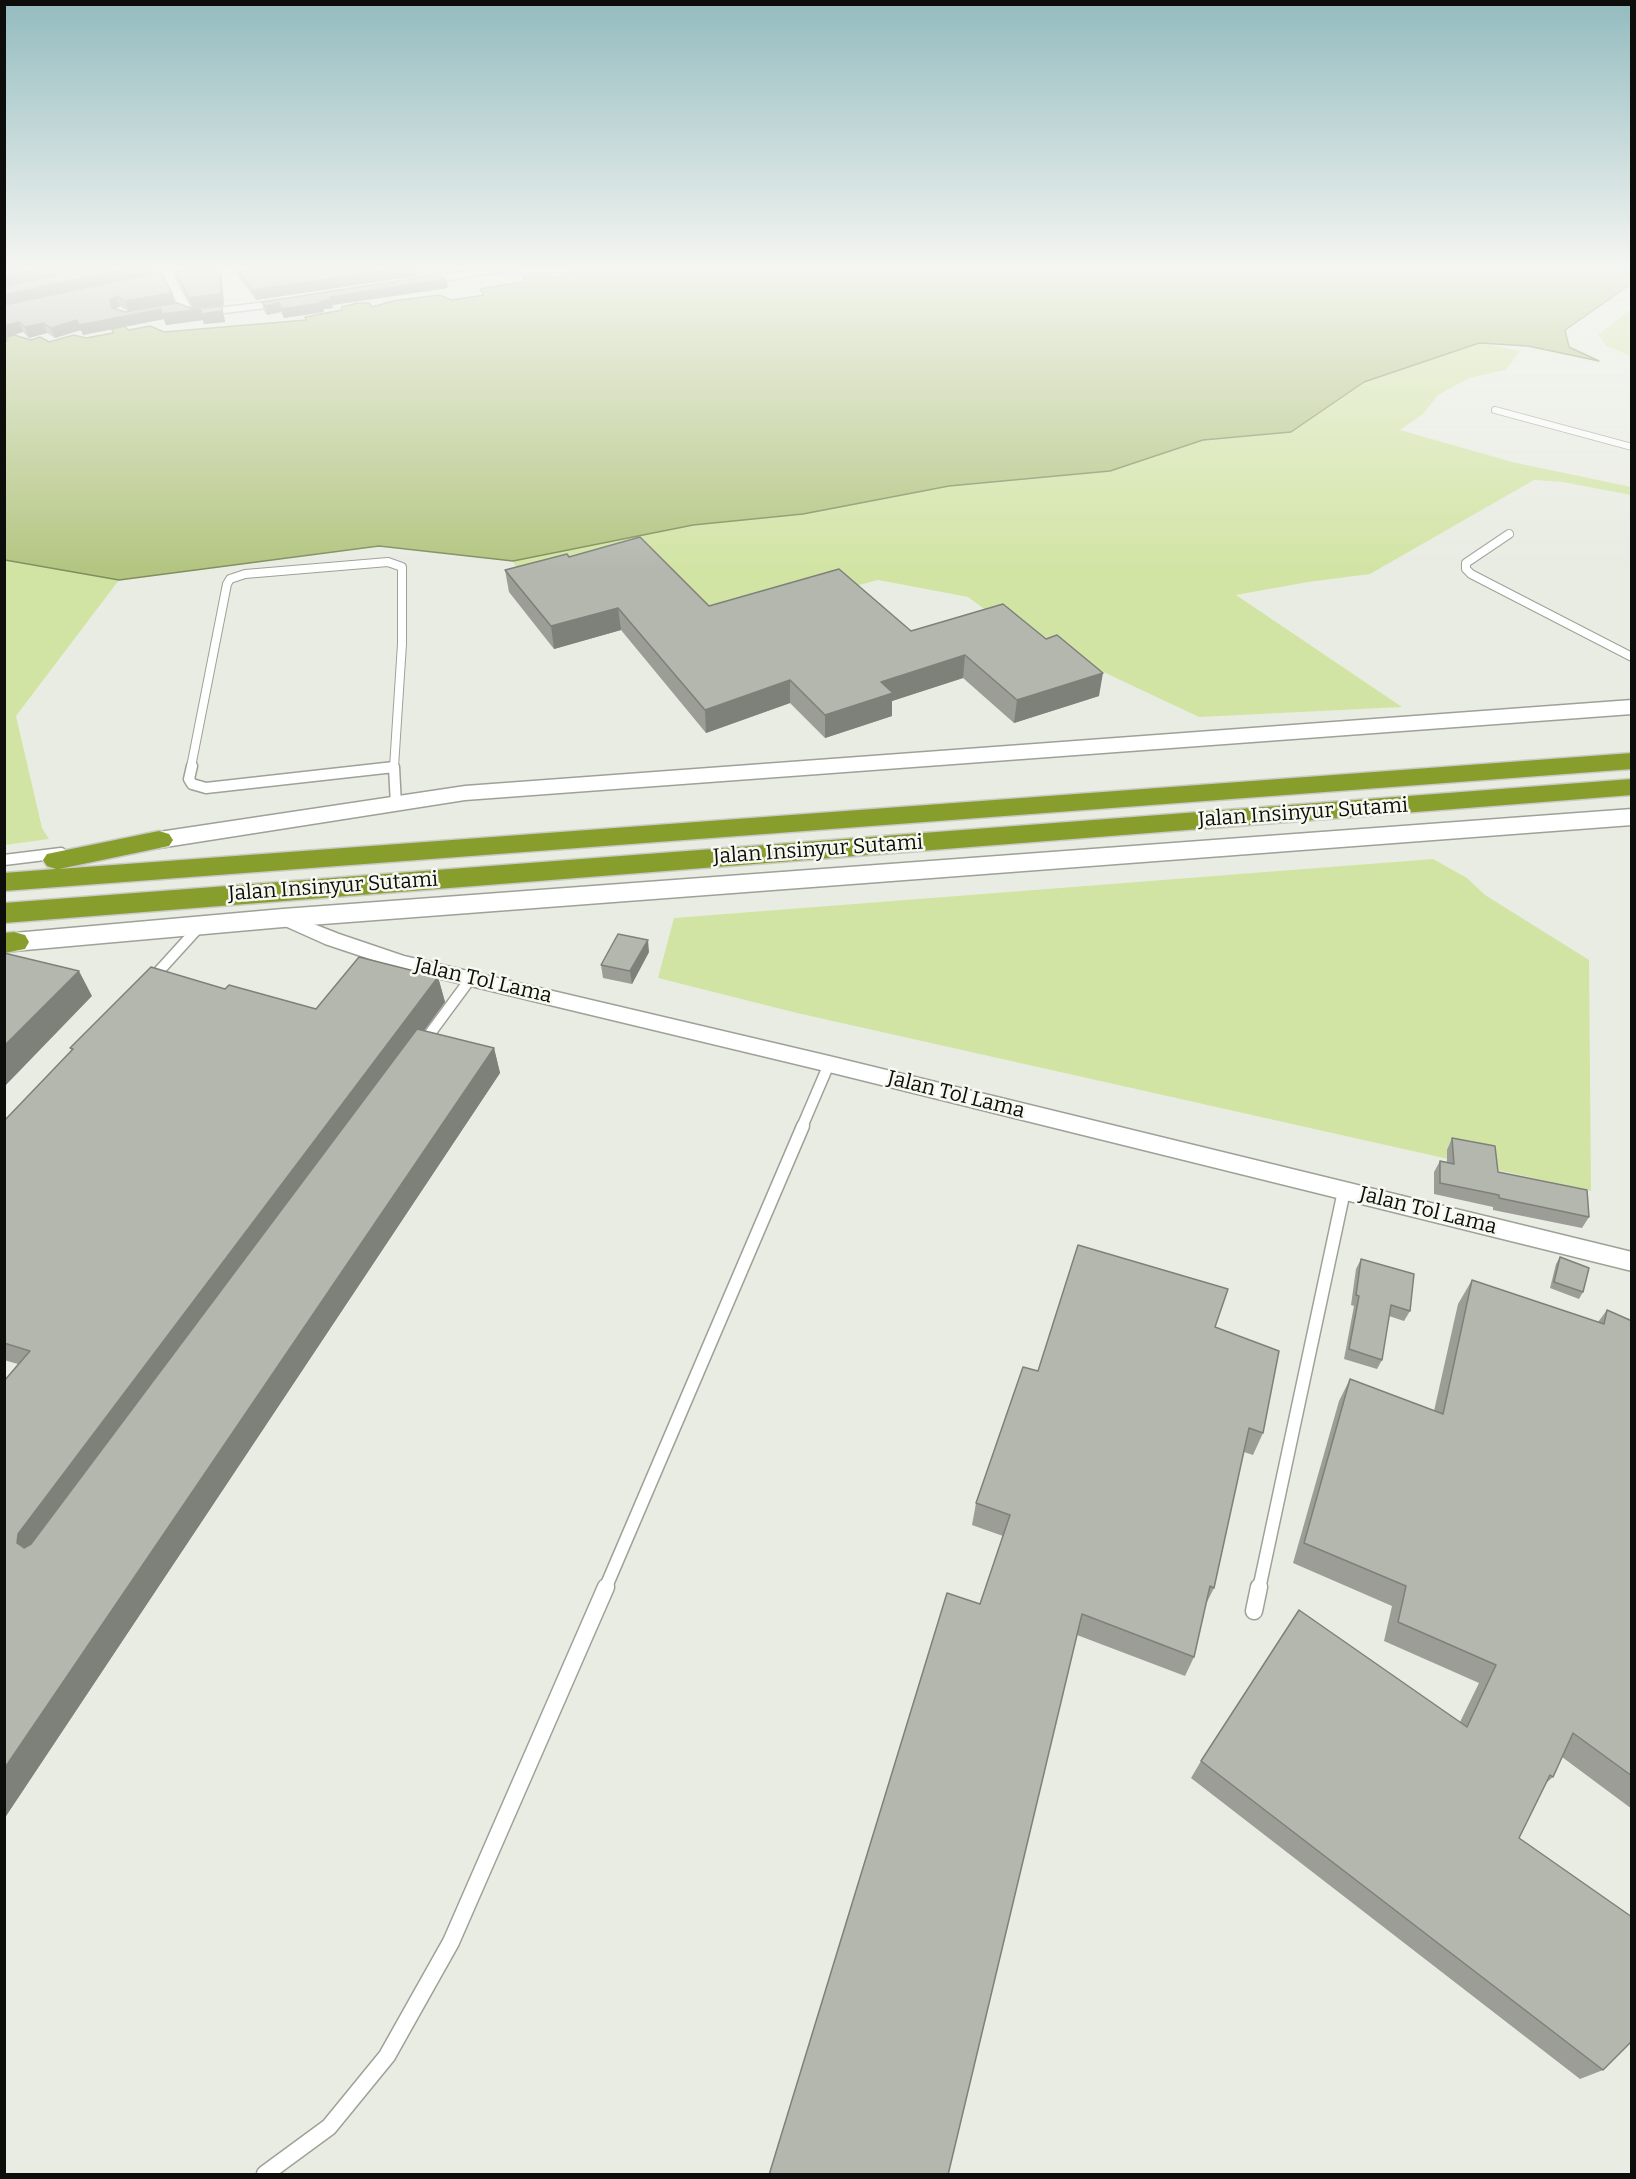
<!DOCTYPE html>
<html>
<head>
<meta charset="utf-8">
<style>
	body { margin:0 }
	#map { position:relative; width:1636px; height:2179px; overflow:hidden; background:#e9ece3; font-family:Bitter,serif }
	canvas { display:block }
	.frame { position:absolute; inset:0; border:6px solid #0d0e0b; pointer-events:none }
</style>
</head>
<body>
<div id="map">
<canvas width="1636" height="2179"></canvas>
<div class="frame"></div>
</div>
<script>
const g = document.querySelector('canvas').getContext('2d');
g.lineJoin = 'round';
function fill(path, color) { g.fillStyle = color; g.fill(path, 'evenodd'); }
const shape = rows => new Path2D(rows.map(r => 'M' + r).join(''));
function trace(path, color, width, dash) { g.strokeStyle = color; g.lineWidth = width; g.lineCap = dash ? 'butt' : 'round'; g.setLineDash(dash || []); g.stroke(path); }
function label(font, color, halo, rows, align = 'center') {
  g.font = font + ' Bitter,serif'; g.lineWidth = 5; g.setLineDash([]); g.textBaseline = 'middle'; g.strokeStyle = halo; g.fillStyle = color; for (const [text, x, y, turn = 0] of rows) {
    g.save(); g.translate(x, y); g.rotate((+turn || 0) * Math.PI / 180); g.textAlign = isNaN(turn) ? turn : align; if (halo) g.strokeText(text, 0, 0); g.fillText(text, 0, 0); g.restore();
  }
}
fill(shape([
	[1631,309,1631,356,1607,346,1598,335],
	[1479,343,1520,351,1506,370,1469,378,1438,395,1423,414,1400,430,1512,462,1631,487,1631,495,1563,482,1534,480,1370,574,1308,582,1236,595,1402,707,1199,717,1010,628,968,597,878,580,718,623,523,580,513,561,693,525,804,514,949,486,1110,471,1203,440,1291,432,1364,382],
	[4,560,119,580,16,716,42,828,49,839,5,845],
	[1433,859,1467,878,1485,895,1589,960,1591,1191,797,1013,658,978,674,918]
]), '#d2e4a4');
fill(shape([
	[402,266,459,266,477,271,401,281,414,270]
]), '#abbd79');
const water = shape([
	[567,266,1632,266,1631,284,1565,330,1569,347,1599,361,1528,346,1479,343,1364,382,1291,432,1203,440,1110,471,949,486,803,514,693,525,513,561,379,546,119,580,5,560,4,342,8,340,5,338,14,335,31,340,40,337,49,342,74,335,86,338,113,333,112,329,124,326,129,330,150,326,164,332,306,320,305,317,342,310,342,307,357,303,369,303,372,307,393,301,439,295,452,300,484,295,480,289,527,281,523,278,543,274,551,278,573,273,567,266]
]);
fill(water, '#b3c581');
trace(water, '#818e5e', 1.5);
const laneFar4 = shape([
	[1495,410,1632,447]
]);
const laneFar3 = shape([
	[1509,534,1466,563,1466,569,1471,574,1632,657],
	[191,767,227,584,230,579,245,574,388,562,402,567,402,644,394,767]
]);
const laneFar2 = shape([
	[192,766,189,779,192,784,206,788,394,767],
	[394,767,396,805],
	[4,860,61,853],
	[150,981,200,926],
	[423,1043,471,978],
	[802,1127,829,1064]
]);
const laneFar1 = shape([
	[605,1589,803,1126],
	[1259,1589,1344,1191]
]);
const lane = shape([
	[1254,1611,1259,1587],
	[265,2174,329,2127,387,2056,451,1942,606,1587]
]);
const street = shape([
	[148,266,160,266,172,273,193,311,291,299,296,302,291,305,191,317,182,312,164,277,148,266],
	[501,266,525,266,520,269,417,285,412,282,417,279,501,266],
	[283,912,339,934,404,956,829,1056,1632,1252,1632,1271,829,1072,400,969,325,944,276,922,274,918,276,914,283,912]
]);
const secondary = shape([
	[1632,700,1632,714,465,800,159,848,150,846,146,840,150,834,159,832,465,786,1632,700],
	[1632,809,1632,825,283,927,14,951,4,949,4,935,14,933,283,909,1632,809]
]);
const highway = shape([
	[1632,753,1632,769,4,891,4,873,56,869,47,866,43,860,47,854,159,831,169,834,173,840,169,846,59,869,1632,753],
	[1632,779,1632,795,4,923,4,903,1632,779],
	[14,932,25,935,29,942,25,949,4,953,4,933,14,932]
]);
trace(laneFar4, '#9ea198', 8);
trace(laneFar3, '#9ea198', 10);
trace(laneFar2, '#9ea198', 13);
trace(laneFar1, '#9ea198', 15);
trace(lane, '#9ea198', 19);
trace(street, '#9ea198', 3);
trace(secondary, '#9ea198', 3);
trace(highway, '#cacac9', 3);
trace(laneFar4, '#fff', 6);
trace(laneFar3, '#fff', 8);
trace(laneFar2, '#fff', 10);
trace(laneFar1, '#fff', 12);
trace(lane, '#fff', 16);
fill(street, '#fff');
fill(secondary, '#fff');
fill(highway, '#879e2c');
fill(shape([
	[4,266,151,266,154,273,172,293,175,303,193,309,222,306,225,322,204,324,203,320,166,325,164,319,83,335,81,330,55,338,47,333,29,338,23,332,4,338],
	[120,306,128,311,125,312,115,309],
	[164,266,221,266,224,305,193,308,173,271],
	[231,266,415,266,416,276,256,300],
	[446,279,448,288,332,305,333,308,323,309,324,312,284,318,281,312,267,315,264,311,262,302],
	[569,557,709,606,911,631,1099,696,1014,723,963,678,892,701,892,716,825,738,790,703,706,733,621,630,554,649,509,592,505,570],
	[649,952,632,984,603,978,601,965],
	[438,977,445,1002,424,1031,494,1048,500,1073,4,1819,4,1381,18,1364,4,1360,4,1121,72,1050,70,1048,225,989,316,1009],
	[1452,1138,1498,1172,1589,1217,1582,1228,1493,1210,1493,1207,1434,1194,1434,1172,1440,1161,1447,1162,1447,1150],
	[1560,1257,1583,1292,1579,1299,1550,1288,1556,1264],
	[1361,1259,1410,1311,1404,1321,1389,1316,1382,1360,1377,1369,1344,1359,1354,1306,1351,1305,1356,1269],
	[1472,1280,1598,1322,1607,1310,1632,1321,1632,1809,1562,1757,1553,1777,1546,1783,1519,1838,1603,2070,1580,2079,1191,1778,1201,1761,1460,1722,1479,1683,1384,1641,1392,1606,1293,1563,1339,1401,1350,1379,1434,1411,1458,1304],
	[1215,1327,1263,1433,1253,1455,1244,1452,1214,1588,1206,1604,1194,1657,1185,1676,1077,1635,980,1604,1003,1536,972,1525,976,1503,1038,1371]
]), '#9b9d96');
fill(shape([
	[4,266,25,266,4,270],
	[52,266,89,266,89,268,4,288,4,277],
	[137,266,151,266,154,273,4,306,4,295],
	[219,266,221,266,224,305,193,308,189,298],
	[415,266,416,276,256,300,253,290],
	[446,279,448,288,332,305,333,308,323,309,324,312,284,318,282,309,321,301,330,297],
	[172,293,175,303,129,312,125,301],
	[116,296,120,306,114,310,116,318,161,309,163,314,222,306,225,322,204,324,203,320,166,325,164,319,83,335,79,325,112,308,110,300],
	[279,303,281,312,267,315,265,306],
	[77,320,81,330,55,338,51,328],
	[19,322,23,332,4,338,4,326],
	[43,323,47,333,29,338,25,327],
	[618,608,621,630,554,649,551,626],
	[965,655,963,678,892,701,892,716,825,738,825,715,881,682],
	[1103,673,1099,696,1014,723,1017,700],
	[790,680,790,703,706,733,705,710],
	[648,940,649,952,632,984,630,971],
	[79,971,92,996,4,1087,4,1046],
	[438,977,445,1002,37,1555,17,1543,18,1534],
	[494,1048,500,1073,4,1819,4,1769]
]), '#7e807a');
const building = shape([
	[25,266,52,266,4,277,4,270,25,266],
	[92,266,137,266,4,295,4,287,91,267,92,266],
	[173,266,219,266,221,294,189,298,173,266],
	[235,266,415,266,253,290,235,266],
	[161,272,172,293,125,301,116,296,110,300,112,308,125,312,177,303,193,309,222,306,222,311,201,314,201,309,162,314,161,309,79,325,77,320,51,328,43,323,25,327,19,322,4,326,4,305,161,272],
	[436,275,446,279,330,297,331,299,321,301,322,303,282,309,279,303,265,306,262,302,436,275],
	[640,537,709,606,839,569,911,631,1003,604,1046,639,1057,635,1103,673,1017,700,965,655,881,682,893,693,825,715,790,680,705,710,618,608,551,626,505,570,567,554,569,557,640,537],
	[618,934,648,940,630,971,601,965,618,934],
	[4,953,79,971,4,1046,4,953],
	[359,957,438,977,18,1534,17,1543,24,1548,31,1544,417,1029,494,1048,4,1769,4,1381,30,1351,4,1343,4,1121,73,1049,70,1048,151,967,225,989,229,985,316,1009,359,957],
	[1452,1138,1495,1146,1498,1172,1587,1190,1589,1217,1499,1198,1499,1195,1440,1183,1440,1161,1454,1164,1452,1138],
	[1078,1245,1228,1289,1215,1327,1279,1351,1263,1433,1249,1428,1214,1588,1210,1586,1194,1657,1082,1614,948,2175,769,2175,947,1593,980,1604,1010,1515,976,1503,1023,1367,1038,1371,1078,1245],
	[1560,1257,1589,1268,1583,1292,1554,1282,1560,1257],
	[1361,1259,1414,1274,1410,1311,1391,1305,1382,1360,1349,1349,1359,1296,1356,1295,1361,1259],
	[1472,1280,1604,1324,1607,1310,1632,1321,1632,1776,1573,1733,1553,1777,1550,1775,1519,1838,1632,1917,1632,2041,1603,2070,1201,1761,1299,1610,1467,1727,1496,1665,1398,1622,1406,1586,1304,1543,1350,1379,1443,1414,1472,1280]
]);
fill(building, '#b4b7ae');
trace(building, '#7e807a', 1.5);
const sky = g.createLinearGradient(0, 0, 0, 571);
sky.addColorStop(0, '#93bbbf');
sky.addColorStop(0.47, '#f5f6f2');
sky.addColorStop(1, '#f5f6f200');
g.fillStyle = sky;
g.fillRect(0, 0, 1636, 571);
label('21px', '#0d0e0b', '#f7f9f0', [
	["Jalan Insinyur Sutami",1303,813,-4],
	["Jalan Insinyur Sutami",818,850,-4],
	["Jalan Insinyur Sutami",333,887,-4],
	["Jalan Tol Lama",483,981,13],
	["Jalan Tol Lama",956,1095,14],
	["Jalan Tol Lama",1428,1211,14]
]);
</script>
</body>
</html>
